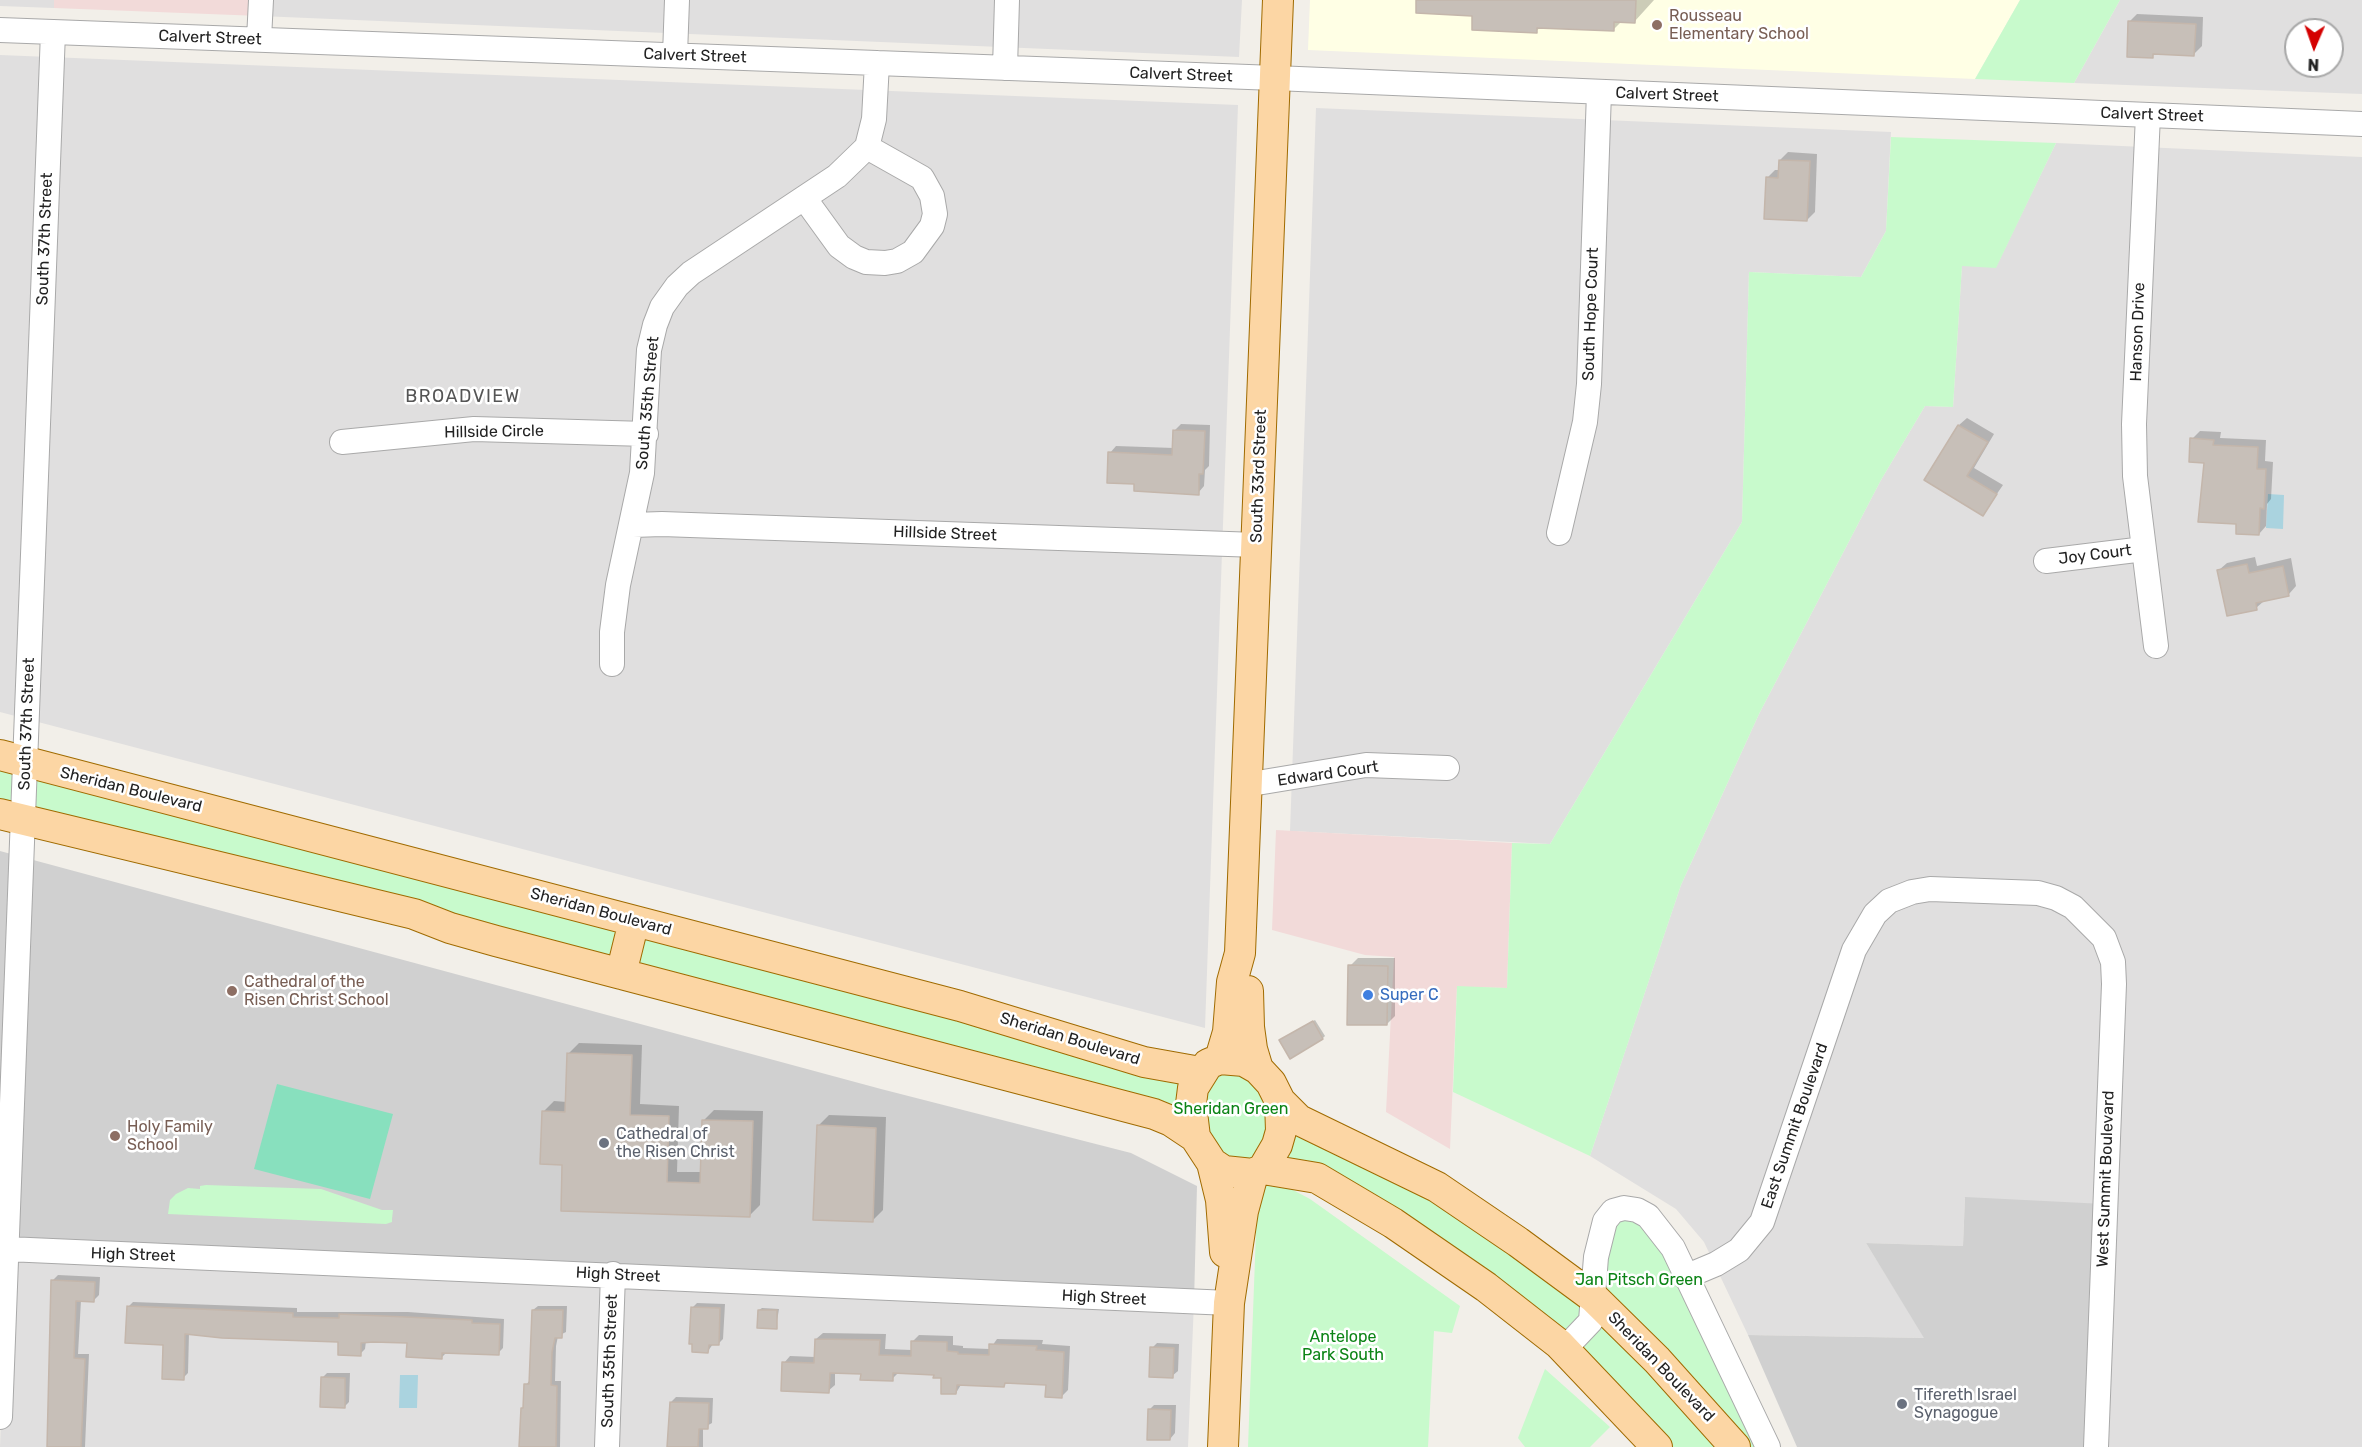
<!DOCTYPE html>
<html>
<head>
<meta charset="utf-8">
<style>
	body { margin:0 }
	#map { position:relative; width:2362px; height:1447px; overflow:hidden; background:#f2efe9; font-family:Rubik,sans-serif }
	canvas { display:block }
	.north { position:absolute; left:2284px; top:18px; width:60px; height:60px; box-sizing:border-box; background:#fff; border:2px solid #a7a7a7; border-radius:50%; rotate:182deg; font-size:16px; font-weight:700; line-height:24px; text-align:center; color:#222 }
	.north::after { content:''; display:block; margin:auto; width:21px; height:27px; background:#d40000; clip-path:polygon(50% 0,100% 100%,50% 72%,0 100%) }
</style>
</head>
<body>
<div id="map">
<canvas width="2362" height="1447"></canvas>
<div class="north">N</div>
</div>
<script>
const g = document.querySelector('canvas').getContext('2d');
g.lineJoin = 'round';
function fill(path, color) { g.fillStyle = color; g.fill(path, 'evenodd'); }
const shape = rows => new Path2D(rows.map(r => 'M' + r).join(''));
function trace(path, color, width, dash) { g.strokeStyle = color; g.lineWidth = width; g.lineCap = dash ? 'butt' : 'round'; g.setLineDash(dash || []); g.stroke(path); }
function label(font, color, halo, rows, align = 'center') {
  g.font = font + ' Rubik,sans-serif'; g.lineWidth = 5; g.setLineDash([]); g.textBaseline = 'middle'; g.strokeStyle = halo; g.fillStyle = color; for (const [text, x, y, turn = 0] of rows) {
    g.save(); g.translate(x, y); g.rotate((+turn || 0) * Math.PI / 180); g.textAlign = isNaN(turn) ? turn : align; if (halo) g.strokeText(text, 0, 0); g.fillText(text, 0, 0); g.restore();
  }
}
fill(shape([
	[0,0,54,0,54,8,0,6],
	[261,0,1242,0,1239,57,260,16],
	[2120,0,2362,0,2362,94,2074,83],
	[2296,30,2332,30,2332,66,2296,66],
	[0,55,1238,105,1205,1028,0,712],
	[1316,108,1891,132,1886,231,1861,277,1749,272,1742,522,1550,844,1290,831],
	[2056,143,2362,157,2362,1447,2096,1447,1965,1197,1963,1246,1866,1243,1925,1338,1748,1335,1704,1242,1676,1209,1590,1156,1681,885,1759,714,1881,480,1925,406,1953,407,1962,265,1996,267],
	[7,1249,1194,1302,1188,1447,0,1447]
]), '#e0dfdf');
fill(shape([
	[54,0,261,0,260,16,54,8],
	[1276,830,1512,843,1507,988,1457,987,1450,1149,1386,1112,1394,957,1365,955,1272,930]
]), '#f2dad9');
fill(shape([
	[1310,0,2020,0,1975,79,1308,50]
]), '#ffffe5');
fill(shape([
	[0,851,881,1089,1131,1153,1197,1186,1194,1302,0,1259],
	[1965,1197,2104,1204,2096,1447,1797,1447,1748,1335,1924,1338,1866,1243,1963,1246]
]), '#d0d0d0');
fill(shape([
	[2020,0,2120,0,2074,83,1975,79],
	[1891,137,2056,143,1996,268,1962,266,1953,407,1925,406,1881,480,1759,714,1681,885,1590,1156,1453,1092,1457,986,1507,988,1512,843,1550,844,1742,522,1749,272,1861,277,1886,231],
	[0,755,1208,1064,1271,1083,1593,1297,1605,1221,1648,1216,1768,1447,1657,1447,1622,1408,1317,1178,1253,1174,1195,1137,0,814],
	[1278,1182,1310,1199,1460,1306,1452,1333,1434,1331,1428,1447,1248,1447,1257,1205,1261,1188,1269,1183],
	[206,1185,321,1189,382,1210,393,1210,392,1219,392,1222,386,1224,168,1214,170,1200,176,1194,188,1188,200,1189,200,1186],
	[1545,1369,1610,1427,1590,1447,1525,1447,1518,1438]
]), '#c8facc');
fill(shape([
	[277,1084,393,1114,370,1199,254,1169]
]), '#88e0be');
fill(shape([
	[2268,494,2284,495,2283,529,2266,528],
	[400,1375,418,1375,417,1408,399,1408]
]), '#aad3df');
fill(shape([
	[1444,0,1654,0,1635,21,1621,22,1613,30,1541,27,1536,31,1474,15],
	[2137,14,2203,17,2202,46,2194,54,2156,52,2152,57,2129,22],
	[1788,152,1817,154,1815,212,1807,220,1767,178,1775,170,1780,170,1780,160],
	[1967,418,1994,434,1974,468,2003,485,1983,514,1926,480,1959,425],
	[1181,424,1210,425,1209,466,1205,470,1204,486,1198,493,1136,482,1110,453,1116,446,1174,448,1175,430],
	[2200,431,2221,432,2220,438,2266,440,2265,461,2273,462,2271,499,2267,504,2266,526,2259,534,2238,523,2192,439],
	[2255,557,2257,566,2291,558,2296,586,2289,594,2264,601,2256,608,2219,570,2227,563],
	[1358,958,1395,958,1395,1016,1387,1024,1350,966],
	[1315,1020,1325,1036,1323,1038,1283,1039],
	[579,1043,642,1045,640,1104,679,1106,677,1172,702,1172,703,1121,714,1110,763,1111,760,1205,749,1216,564,1163,543,1112,554,1101,567,1102,569,1053],
	[829,1115,886,1117,883,1210,872,1221,818,1126],
	[58,1275,100,1277,99,1295,94,1300,81,1300,78,1354,89,1354,85,1447,47,1447,51,1383,53,1280],
	[133,1302,297,1308,297,1312,408,1312,504,1319,503,1348,498,1353,447,1352,441,1358,408,1342,366,1341,365,1349,360,1354,340,1341,189,1333,188,1373,183,1378,164,1343,128,1307],
	[697,1303,725,1304,723,1339,718,1344,713,1344,708,1351,692,1308],
	[538,1306,567,1306,566,1332,558,1336,556,1346,555,1381,561,1381,560,1447,521,1447,522,1409,525,1406,526,1385,530,1380,533,1310],
	[762,1308,779,1309,776,1327,759,1310],
	[823,1333,886,1334,885,1349,912,1350,913,1341,919,1335,953,1336,953,1345,963,1346,963,1348,990,1349,997,1339,1043,1340,1042,1344,1070,1346,1068,1390,1061,1397,1047,1384,1007,1382,1004,1385,962,1383,956,1393,943,1377,935,1373,899,1372,892,1379,862,1373,835,1372,835,1385,828,1391,784,1363,790,1356,816,1357,816,1339],
	[1157,1343,1179,1344,1178,1371,1172,1376,1152,1348],
	[327,1373,350,1373,349,1402,344,1407,322,1378],
	[676,1397,713,1398,712,1423,703,1428,703,1447,667,1447,671,1402],
	[1154,1405,1176,1405,1175,1433,1170,1439,1149,1410]
]), '#0003');
const building = shape([
	[1416,0,1636,0,1635,23,1614,22,1614,31,1537,28,1537,33,1472,30,1472,16,1416,13,1416,0],
	[2128,21,2196,24,2194,56,2153,54,2153,58,2127,57,2128,21],
	[1779,160,1810,161,1807,221,1764,219,1766,177,1778,178,1779,160],
	[1958,425,1988,442,1967,476,1997,494,1983,516,1924,480,1958,425],
	[1173,430,1205,431,1203,474,1199,474,1199,495,1134,491,1134,484,1107,483,1108,452,1172,455,1173,430],
	[2190,438,2214,440,2213,445,2258,447,2257,469,2266,469,2264,509,2260,508,2259,535,2236,534,2236,524,2198,522,2204,463,2189,462,2190,438],
	[2247,564,2249,573,2283,566,2289,596,2256,603,2257,610,2227,616,2217,570,2247,564],
	[1348,965,1388,966,1387,1025,1347,1025,1348,965],
	[1313,1021,1323,1039,1290,1059,1279,1040,1313,1021],
	[567,1053,632,1055,630,1115,669,1116,667,1182,700,1183,702,1120,753,1121,750,1217,561,1211,562,1165,540,1164,542,1111,565,1112,567,1053],
	[817,1125,876,1128,873,1222,813,1220,817,1125],
	[51,1280,95,1282,94,1302,76,1301,74,1358,85,1359,81,1447,47,1447,51,1280],
	[127,1306,293,1313,293,1317,339,1318,339,1314,472,1320,472,1323,500,1324,499,1355,442,1353,442,1359,406,1357,407,1343,373,1342,361,1343,361,1356,338,1355,338,1342,222,1338,185,1334,184,1380,162,1379,163,1345,125,1343,127,1306],
	[691,1307,720,1308,719,1345,709,1345,708,1353,692,1352,692,1344,689,1344,691,1307],
	[532,1310,563,1310,562,1338,555,1338,552,1352,551,1385,557,1386,556,1447,519,1447,521,1408,523,1408,524,1384,529,1384,532,1310],
	[758,1310,777,1310,777,1329,757,1328,758,1310],
	[815,1339,880,1340,879,1355,911,1356,911,1341,947,1342,947,1351,958,1352,958,1354,989,1355,989,1344,1037,1346,1036,1350,1064,1352,1062,1398,1045,1397,1046,1385,1005,1383,1004,1387,957,1385,956,1394,941,1394,941,1378,933,1378,934,1375,893,1373,893,1381,860,1380,861,1374,830,1373,829,1393,781,1391,782,1362,814,1363,815,1339],
	[1150,1347,1174,1348,1173,1378,1149,1377,1150,1347],
	[321,1377,345,1378,345,1408,320,1407,321,1377],
	[670,1402,709,1403,708,1429,699,1429,698,1447,667,1447,670,1402],
	[1148,1409,1171,1410,1170,1440,1147,1440,1148,1409]
]);
fill(building, '#c7bfb8');
trace(building, '#c4b6ab', 1.5);
const minor = shape([
	[0,30,1275,78,2362,124],
	[259,39,261,0],
	[675,55,677,0],
	[1005,68,1007,0],
	[2148,115,2134,424,2135,476,2156,646],
	[805,199,839,246,854,257,866,262,885,263,897,261,913,252,932,226,935,214,932,196,922,178,867,147],
	[342,442,474,429,646,434],
	[633,525,662,524,1257,545],
	[1559,533,1585,422,1589,384,1599,92],
	[2046,561,2144,549],
	[612,664,612,632,618,585,642,473,649,350,655,325,662,307,677,286,691,273,837,176,867,147,874,119,877,63],
	[1245,785,1366,765,1447,768],
	[7,1249,1229,1303],
	[1685,1277,1716,1264,1739,1250,1762,1222,1854,950,1875,914,1889,901,1912,892,1930,889,2038,893,2056,898,2073,907,2104,938,2113,962,2114,984,2096,1447],
	[1559,1344,1572,1341,1591,1321,1596,1257,1605,1221,1613,1211,1624,1208,1637,1210,1648,1216,1673,1248,1768,1447],
	[0,1417,53,32],
	[607,1447,613,1274]
]);
const major = shape([
	[0,755,960,1006,1144,1062,1200,1072],
	[0,814,414,914,450,928,496,941,1154,1114,1171,1121,1195,1137],
	[621,974,634,921],
	[1248,991,1249,1027,1252,1049,1258,1069],
	[1220,1059,1228,1032,1232,982,1240,953,1278,0],
	[1220,1059,1244,1061,1258,1069,1271,1083,1280,1101,1281,1131,1277,1145,1263,1169,1253,1174,1224,1171,1212,1163,1195,1137,1191,1104,1193,1088,1208,1064,1220,1059],
	[1280,1101,1299,1120,1437,1187,1518,1242,1594,1298,1657,1360,1735,1447],
	[1212,1163,1221,1200,1225,1252],
	[1263,1169,1317,1178,1393,1223,1486,1287,1559,1344,1657,1447],
	[1223,1447,1229,1303,1243,1211,1253,1174]
]);
trace(minor, '#a9a9a9', 26);
trace(major, '#a06b00', 32);
trace(minor, '#fff', 24);
trace(major, '#fcd6a4', 30);
for (const [x, y, r, color] of [
	[1657,25,6,"#8d6e63"],
	[232,991,6,"#8d6e63"],
	[1368,995,6,"#3f7fe0"],
	[115,1136,6,"#8d6e63"],
	[604,1143,6,"#6b7280"],
	[1902,1404,6,"#6b7280"]
]) { const dot = new Path2D(); dot.arc(x, y, r, 0, 2 * Math.PI); g.fillStyle = color; g.fill(dot); trace(dot, '#fff', 2); }
label('16px', '#785e54', '#fff', [
	["Rousseau",1669,16],
	["Elementary School",1669,34],
	["Cathedral of the",244,982],
	["Risen Christ School",244,1000],
	["Holy Family",127,1127],
	["School",127,1145]
], 'left');
label('16px', '#222', '#fff', [
	["Calvert Street",210,38,2],
	["Calvert Street",695,56,2],
	["Calvert Street",1181,75,2],
	["Calvert Street",1667,95,2],
	["Calvert Street",2152,115,2],
	["South 37th Street",45,239,-88],
	["South Hope Court",1591,314,-88],
	["Hanson Drive",2138,332,-88],
	["South 35th Street",648,403,-85],
	["Hillside Circle",494,432,-1],
	["South 33rd Street",1259,476,-88],
	["Hillside Street",945,534,2],
	["Joy Court",2095,555,-7],
	["South 37th Street",27,724,-88],
	["Edward Court",1328,774,-8],
	["Sheridan Boulevard",131,790,14],
	["Sheridan Boulevard",601,912,15],
	["Sheridan Boulevard",1070,1039,17],
	["East Summit Boulevard",1795,1126,-71],
	["West Summit Boulevard",2106,1179,-88],
	["High Street",133,1255,2],
	["High Street",618,1275,3],
	["High Street",1104,1298,3],
	["South 35th Street",610,1361,-88],
	["Sheridan Boulevard",1661,1367,46]
]);
label('16px', '#366cbe', '#fff', [
	["Super C",1380,995]
], 'left');
label('16px', '#0c8416', '#fff', [
	["Sheridan Green",1231,1109],
	["Jan Pitsch Green",1639,1280],
	["Antelope",1343,1337],
	["Park South",1343,1355]
]);
label('16px', '#5b616d', '#fff', [
	["Cathedral of",616,1134],
	["the Risen Christ",616,1152],
	["Tifereth Israel",1914,1395],
	["Synagogue",1914,1413]
], 'left');
g.letterSpacing = '1.5px';
label('18px', '#555', '#fff', [
	["BROADVIEW",463,397]
]);
g.letterSpacing = '0px';
</script>
</body>
</html>
